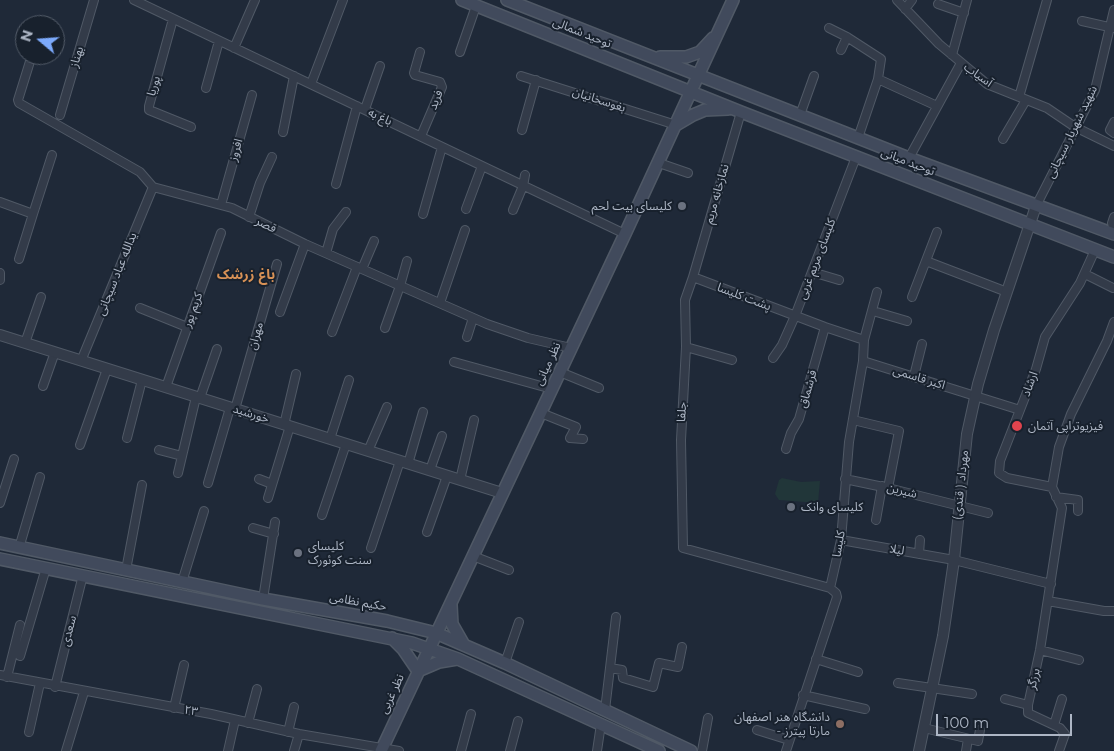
<!DOCTYPE html>
<html>
<head>
<meta charset="utf-8">
<style>
	body { margin:0 }
	#map { position:relative; width:1114px; height:751px; overflow:hidden; background:#1f2938; font-family:Montserrat,sans-serif }
	canvas { display:block }
	.north { position:absolute; left:15px; top:15px; width:50px; height:50px; box-sizing:border-box; background:#18212d; border:1px solid #545d6a; border-radius:50%; rotate:288deg; font-size:14px; font-weight:700; line-height:20px; text-align:center; color:#adb6c5 }
	.north::after { content:''; display:block; margin:auto; width:18px; height:22px; background:#7caafc; clip-path:polygon(50% 0,100% 100%,50% 72%,0 100%) }
	.scale { position:absolute; left:936px; top:714px; width:136px; height:22px; box-sizing:border-box; border:2px solid #adb6c5; border-top:0; padding-left:6px; font-size:15px; line-height:18px; white-space:nowrap; color:#adb6c5; -webkit-text-stroke:4px #18212d; paint-order:stroke }
</style>
</head>
<body>
<div id="map">
<canvas width="1114" height="751"></canvas>
<div class="north">N</div>
<div class="scale">100 m</div>
</div>
<script>
const g = document.querySelector('canvas').getContext('2d');
g.lineJoin = 'round';
function fill(path, color) { g.fillStyle = color; g.fill(path, 'evenodd'); }
const shape = rows => new Path2D(rows.map(r => 'M' + r).join(''));
function trace(path, color, width, dash) { g.strokeStyle = color; g.lineWidth = width; g.lineCap = dash ? 'butt' : 'round'; g.setLineDash(dash || []); g.stroke(path); }
function label(font, color, halo, rows, align = 'center') {
  g.font = font + ' Montserrat,"Noto Sans Arabic",sans-serif'; g.lineWidth = 4; g.setLineDash([]); g.textBaseline = 'middle'; g.strokeStyle = halo; g.fillStyle = color; for (const [text, x, y, turn = 0] of rows) {
    g.save(); g.translate(x, y); g.rotate((+turn || 0) * Math.PI / 180); g.textAlign = isNaN(turn) ? turn : align; if (halo) g.strokeText(text, 0, 0); g.fillText(text, 0, 0); g.restore();
  }
}
fill(shape([
	[782,478,801,482,820,481,818,503,779,500,775,494,779,480]
]), '#213639');
const minor = shape([
	[134,0,625,234],
	[897,0,939,44,987,84,1047,108,1075,127,1114,146],
	[938,4,964,13],
	[905,9,912,0],
	[173,19,149,106,149,110,191,127],
	[1082,21,1114,28],
	[829,28,847,37,881,59,878,79,858,138],
	[234,48,255,0],
	[841,50,847,37],
	[420,52,414,73,415,75,440,82,442,87,421,136],
	[460,52,476,6],
	[32,55,18,100,19,103,140,172,153,187,232,208,305,244,487,324,528,338,571,348],
	[952,55,967,0],
	[521,76,676,125],
	[878,79,937,106],
	[311,84,343,0],
	[206,88,219,41],
	[1019,97,1047,0],
	[365,109,380,66],
	[741,112,693,277,685,300,686,347,681,440,683,548,830,588,836,593,837,597,786,751],
	[60,115,94,0],
	[800,115,814,76],
	[1114,122,1110,130,1114,133],
	[522,130,536,80],
	[283,132,294,76],
	[1003,139,1026,100],
	[909,158,961,63],
	[659,163,688,173],
	[336,184,357,106],
	[0,202,33,214,52,155],
	[221,205,252,95],
	[1036,206,1095,90,1114,10],
	[466,209,482,166],
	[513,210,523,186,525,175],
	[423,214,442,147],
	[249,217,260,183,272,157],
	[1114,217,1112,223,1114,232],
	[326,253,333,229,346,212],
	[19,259,33,214],
	[926,261,1007,292],
	[362,269,374,241],
	[812,272,839,280],
	[0,273,0,280],
	[1085,274,1113,288],
	[693,277,825,327,864,340],
	[912,297,937,232],
	[440,303,465,230],
	[140,308,187,327],
	[873,311,907,321],
	[280,312,305,244],
	[385,328,400,286,407,261],
	[332,332,357,267],
	[467,337,473,318],
	[25,343,41,297],
	[686,347,732,360],
	[773,358,782,345,795,316,856,157],
	[81,361,153,187],
	[863,361,1020,410],
	[454,362,552,389],
	[560,372,599,388],
	[914,376,922,344],
	[43,386,55,352],
	[166,387,221,233],
	[200,398,217,349],
	[235,409,277,264],
	[541,413,576,427,570,438,583,439],
	[853,420,899,431,888,488],
	[284,425,296,374],
	[127,438,142,380],
	[330,439,349,380],
	[80,445,107,369],
	[786,449,791,433,799,419,825,327],
	[159,450,182,456],
	[368,451,387,407],
	[408,464,423,412],
	[430,470,442,436],
	[178,473,196,397],
	[259,479,272,484],
	[845,479,888,488,988,513],
	[460,480,474,420],
	[208,483,230,408],
	[1052,487,1007,478,999,473,1000,461,1036,369,1045,337,1080,283,1095,250],
	[1056,497,1078,500,1078,511],
	[268,498,290,426],
	[0,503,14,459],
	[322,515,346,444],
	[876,520,882,486],
	[253,528,274,534],
	[427,532,447,476],
	[841,540,954,560,1051,584],
	[19,548,40,477],
	[371,548,400,461],
	[919,554,920,540],
	[473,556,509,570],
	[126,570,142,485],
	[182,582,204,511],
	[830,588,841,540,849,442,863,361,864,340,877,292],
	[263,599,275,522],
	[1048,601,1104,611,1114,611],
	[1040,650,1079,660],
	[20,656,46,568],
	[816,659,858,672],
	[505,663,519,622],
	[610,668,622,670,623,678,653,687,659,663,678,667,682,647],
	[0,675,211,714,299,734,399,751],
	[7,677,20,625],
	[898,683,972,694],
	[55,687,83,575],
	[803,695,865,709],
	[1005,699,1028,705],
	[174,708,184,665],
	[605,710,616,617],
	[248,723,257,689],
	[1054,725,1062,699],
	[924,728,978,741,980,730],
	[757,730,789,740],
	[29,732,40,683],
	[288,732,294,707],
	[66,751,84,692],
	[228,751,235,720],
	[294,751,299,734],
	[461,751,471,714],
	[510,751,518,721],
	[597,751,601,724],
	[702,751,708,718],
	[966,751,968,739],
	[1059,751,1065,734,1060,728,1028,713,1028,705,1040,650,1062,508,1052,487,1059,447,1071,414,1107,341,1114,322]
]);
const tertiary = shape([
	[0,335,502,493],
	[919,751,943,636,954,560,967,434,978,384,994,330,1036,206]
]);
const secondary = shape([
	[462,0,741,112,1114,257],
	[507,0,909,158,1114,234],
	[660,57,686,57,700,52,713,38],
	[676,125,693,115,705,110,728,109],
	[0,543,263,599,387,621,436,633,505,663,691,751],
	[0,559,412,643,458,659,659,751],
	[451,605,452,624,464,645],
	[392,638,403,649,418,671],
	[418,671,439,662,457,659],
	[381,751,625,234,733,0]
]);
trace(minor, '#505966', 10);
trace(tertiary, '#505966', 12);
trace(secondary, '#505966', 14);
trace(minor, '#333b49', 8);
trace(tertiary, '#333b49', 10);
trace(secondary, '#414a5c', 11);
for (const [x, y, r, color] of [
	[682,206,5,"#6b7280"],
	[1017,426,6,"#e0444e"],
	[791,507,5,"#6b7280"],
	[298,553,5,"#6b7280"],
	[840,724,5,"#8d6e63"]
]) { const dot = new Path2D(); dot.arc(x, y, r, 0, 2 * Math.PI); g.fillStyle = color; g.fill(dot); trace(dot, '#18212d', 2); }
label('12px', '#adb6c5', '#18212d', [
	["توحید شمالی",582,33,22],
	["بهناز",77,57,-73],
	["آسیاب",978,75,36],
	["پوریا",154,86,-74],
	["فرید",436,100,-69],
	["بغوسخانیان",599,100,18],
	["باغ به",380,117,25],
	["شهید شهریار سیچانی",1072,132,-64],
	["افروز",236,150,-74],
	["توحید میانی",908,162,21],
	["نمازخانه مریم",717,194,-74],
	["قصر",266,225,26],
	["کلیسای مریم غربی",817,259,-69],
	["یدالله عباد سیچانی",117,274,-68],
	["پشت کلیسا",744,297,21],
	["کریم پور",193,310,-70],
	["مهران",256,336,-74],
	["نظر میانی",548,364,-65],
	["اکبر قاسمی",919,378,17],
	["ارشاد",1030,384,-70],
	["قرشماق",808,389,-74],
	["جلفا",682,412,-87],
	["خورشید",251,414,17],
	["مهرداد ( قندی)",961,485,-84],
	["شیرین",902,491,14],
	["کلیسا",839,544,-80],
	["لیلا",897,550,10],
	["حکیم نظامی",358,602,10],
	["سعدی",69,631,-76],
	["برزگر",1034,679,-77],
	["نظر غربی",392,694,-65],
	["۲۳",191,711,10]
]);
label('12px', '#adb6c5', '#18212d', [
	["کلیسای بیت لحم",672,206,"right"],
	["فیزیوتراپی آتمان",1028,426],
	["کلیسای وانک",801,507],
	["کلیسای",308,546],
	["سنت کوئورک",308,560],
	["دانشگاه هنر اصفهان",830,717,"right"],
	["- مارتا پیترز",830,731,"right"]
], 'left');
label('bold 14px', '#d79156', '#18212d', [
	["باغ زرشک",246,275]
]);
</script>
</body>
</html>
